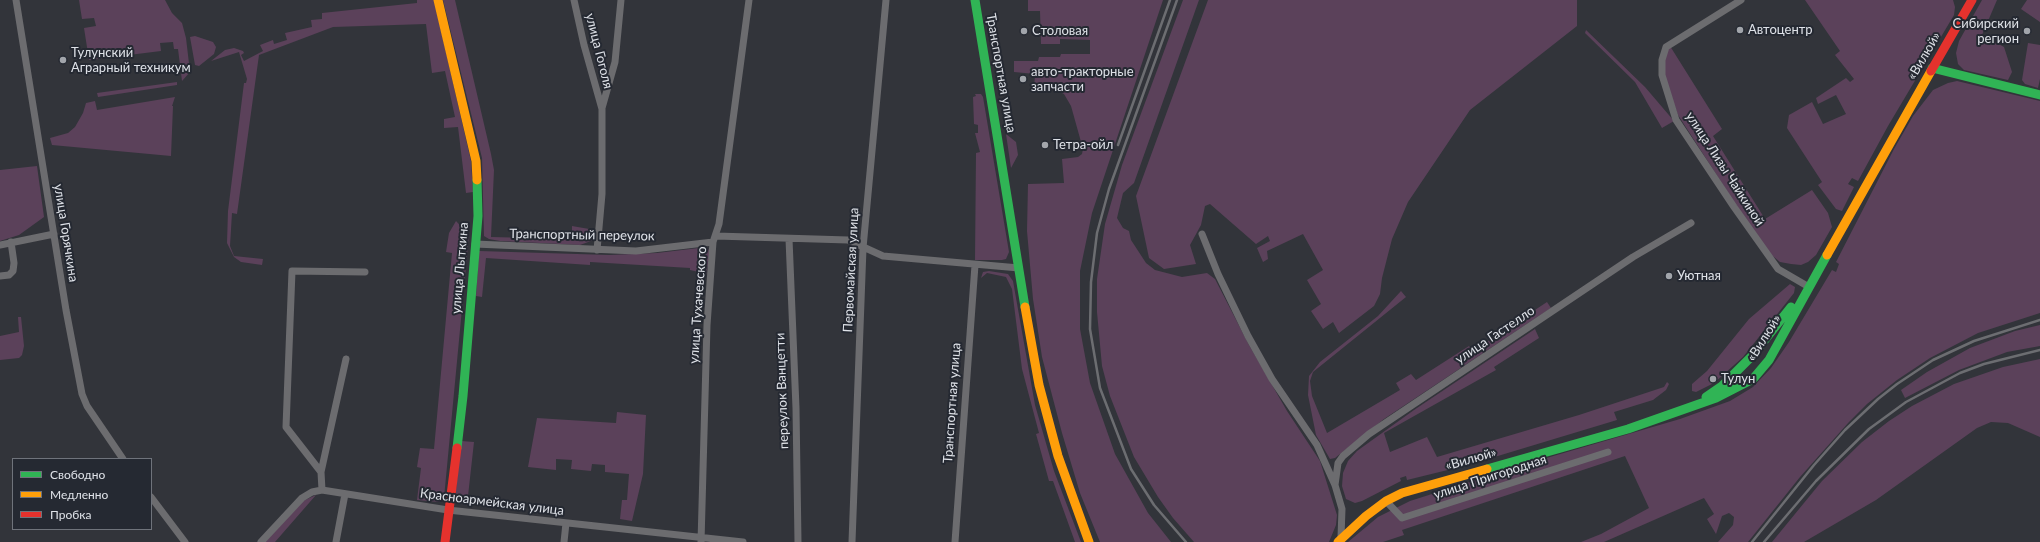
<!DOCTYPE html>
<html>
<head>
<meta charset="utf-8">
<style>
	body { margin:0 }
	#map { position:relative; width:2040px; height:542px; overflow:hidden; background:#32343a; font-family:Lato,sans-serif }
	canvas { display:block }
	.legend { position:absolute; left:12px; top:458px; width:140px; height:72px; box-sizing:border-box; background:#252932; border:1px solid #6f737b; margin:0; padding:5px 7px; list-style:none; font-size:12px; color:#dfe2e8 }
	.legend li { display:flex; align-items:center; gap:8px; height:20px }
	.legend b { width:20px; border:1px solid #6f737b }
</style>
</head>
<body>
<div id="map">
<canvas width="2040" height="542"></canvas>
<ul class="legend">
<li><b style="height:5px;background:#30b455"></b>Свободно</li>
<li><b style="height:5px;background:#ff9f0a"></b>Медленно</li>
<li><b style="height:5px;background:#e5322d"></b>Пробка</li>
</ul>
</div>
<script>
const g = document.querySelector('canvas').getContext('2d');
g.lineJoin = 'round';
function fill(path, color) { g.fillStyle = color; g.fill(path, 'evenodd'); }
const shape = rows => new Path2D(rows.map(r => 'M' + r).join(''));
function trace(path, color, width, dash) { g.strokeStyle = color; g.lineWidth = width; g.lineCap = dash ? 'butt' : 'round'; g.setLineDash(dash || []); g.stroke(path); }
function label(font, color, halo, rows, align = 'center') {
  g.font = font + ' Lato,sans-serif'; g.lineWidth = 4; g.setLineDash([]); g.textBaseline = 'middle'; g.strokeStyle = halo; g.fillStyle = color; for (const [text, x, y, turn = 0] of rows) {
    g.save(); g.translate(x, y); g.rotate((+turn || 0) * Math.PI / 180); g.textAlign = isNaN(turn) ? turn : align; if (halo) g.strokeText(text, 0, 0); g.fillText(text, 0, 0); g.restore();
  }
}
fill(shape([
	[79,0,165,0,172,13,182,23,186,38,190,72,182,81,178,49,174,49,173,42,160,43,161,51,89,60,84,28,96,26,94,18,82,19],
	[417,0,434,0,471,161,473,192,466,193,458,127,444,128,444,119,455,117,445,71,432,73,426,24,333,27,259,55,237,214,232,213,230,246,234,256,263,259,262,265,241,262,234,257,227,243,228,211,244,83,246,83,247,79,239,52,211,61,225,50,234,48,243,51,244,53,241,55,244,61,263,51,260,45,273,40,274,44,287,40,285,33,312,27,311,20,322,19,322,13,417,3],
	[443,0,455,0,491,154,494,170,491,237,572,239,572,226,595,230,594,239,591,241,580,245,500,241,489,239,484,236,482,158],
	[1028,0,1163,0,1092,213,1080,271,1080,329,1090,383,1115,454,1148,513,1171,542,1100,542,1080,493,1062,433,1042,357,1033,299,1027,231,1028,184,1064,183,1062,159,1078,157,1082,154,1083,149,1071,106,1064,94,1056,90,1034,90,1035,74,1014,72,1014,61,1038,61,1039,57,1060,57,1061,54,1090,54,1090,40,1060,39,1060,44,1041,44,1040,11,1028,11],
	[1183,0,1199,0,1134,183,1123,193,1117,218,1123,228,1129,231,1131,240,1146,263,1155,270,1182,277,1207,273,1215,279,1249,345,1287,411,1320,461,1337,515,1336,525,1329,542,1194,542,1173,518,1158,497,1134,457,1110,396,1102,366,1097,312,1097,279,1105,224,1122,165],
	[1208,0,1577,0,1577,26,1470,110,1408,202,1392,239,1382,278,1380,294,1374,306,1339,333,1333,322,1323,329,1311,311,1321,304,1307,280,1323,270,1303,234,1267,251,1268,259,1263,262,1257,248,1270,241,1268,236,1256,244,1210,204,1205,206,1201,225,1190,245,1196,264,1164,269,1149,258,1136,196],
	[1805,0,1953,0,1955,7,1954,15,1888,126,1858,181,1852,178,1848,184,1854,187,1842,211,1836,209,1818,185,1822,182,1787,128,1789,115,1812,102,1823,124,1846,114,1836,95,1818,104,1816,98,1846,78,1850,82,1854,79,1835,55,1840,51],
	[1982,0,1997,0,1982,35,2004,47,2012,72,2008,80,1964,70,1958,64,1956,53,1959,41],
	[2027,0,2040,0,2040,22,2021,9],
	[1586,30,1645,87,1674,121,1662,128,1635,82,1585,33],
	[195,36,213,42,216,47,214,54,199,66,195,65,190,37],
	[2028,43,2040,45,2040,79,2038,88,2025,84,2022,80],
	[1670,46,1722,129,1713,136,1765,219,1812,190,1828,213,1832,227,1816,255,1808,262,1801,265,1791,264,1780,262,1769,253,1736,205,1678,115,1665,79,1665,56],
	[1957,81,2040,101,2040,313,1978,333,1930,358,1897,380,1867,404,1849,422,1800,477,1748,542,1718,542,1733,525,1734,517,1729,513,1722,516,1716,534,1707,519,1714,514,1704,498,1604,542,1581,542,1601,534,1649,508,1625,456,1402,530,1404,535,1383,542,1348,542,1378,517,1410,501,1526,464,1680,419,1730,401,1753,387,1771,368,1789,342,1832,270,1836,272,1839,264,1836,262,1894,149,1913,116,1933,90,1948,83],
	[177,82,177,85,98,97,97,93],
	[975,94,981,94,983,97,1009,252,1006,259,1002,260,975,260,976,153,980,152,975,133,978,133,978,125,974,124,973,97,976,96],
	[175,97,172,106,173,106,171,156,52,145,50,138,68,133,75,127,83,113,86,103,95,101,97,110],
	[1006,134,1016,142,1018,155,1011,168],
	[37,166,44,217,19,235,0,241,0,170],
	[456,221,469,235,444,498,439,502,417,500,421,468,417,467,420,448,434,449,452,253,446,252,449,233],
	[707,247,710,252,706,275,703,275,699,272,690,270,690,268,590,262,590,265,486,258,482,297,476,296,479,251,609,255,657,253],
	[989,271,1008,274,1013,281,1035,405,1054,471,1081,542,1075,542,1053,481,1049,481,1036,434,1039,433,1022,369,1012,289,1006,277,987,273,981,278,983,272],
	[1790,284,1795,287,1794,293,1743,357,1714,383,1696,392,1692,391,1692,384,1707,371,1749,319],
	[1401,291,1406,297,1313,372,1310,381,1312,396,1327,433,1400,390,1396,383,1411,374,1416,380,1469,346,1473,351,1547,302,1551,308,1384,419,1335,458,1330,459,1316,435,1308,395,1309,376,1320,362,1378,316],
	[18,317,21,317,24,346,22,355,19,358,0,360,0,336,19,332],
	[2040,325,2040,346,2007,352,1959,370,1905,398,1901,390,1927,372,1970,348,2015,331],
	[1535,329,1539,338,1494,367,1496,370,1384,433,1390,452,1427,437,1437,457,1579,415,1664,387,1667,382,1669,384,1666,390,1653,400,1614,412,1617,420,1468,465,1407,480,1406,476,1400,478,1401,481,1362,501,1355,503,1346,499,1342,486,1343,473,1348,461,1357,451,1414,410],
	[2040,359,2040,437,2008,423,1991,422,1977,428,1876,500,1804,542,1772,542,1822,481,1862,442,1889,421,1912,406,1954,384,2003,367],
	[617,412,646,415,643,474,632,521,620,519,622,500,627,500,629,474,605,472,605,465,592,464,591,471,571,469,572,460,556,459,556,470,528,467,537,418,616,423],
	[461,441,474,442,467,505,460,503,455,499],
	[316,495,275,542,265,542,303,501]
]), '#5b415a');
trace(shape([
	[16,0,66,310,82,394,87,406,123,459],
	[574,0,584,45,602,109,602,194,597,250],
	[1741,0,1666,47,1662,60,1662,75,1676,120,1734,207,1778,269,1809,287],
	[602,108,615,62,621,0],
	[1202,234,1218,274,1248,336,1272,379,1317,445,1335,485,1342,509,1341,537],
	[716,236,848,240,883,256,1019,268],
	[789,239,796,408,798,542],
	[475,244,636,251,713,242],
	[0,245,54,234],
	[0,276,9,275,13,271,14,263,11,242],
	[346,359,321,472,286,427,292,271,365,272],
	[321,472,322,490],
	[1335,485,1338,463,1343,456,1369,434,1633,257,1691,223],
	[151,497,185,542],
	[1386,501,1402,518,1608,452],
	[261,542,302,498,312,492,322,490,448,510,743,542],
	[336,542,345,494],
	[564,542,566,523],
	[701,542,707,325,713,242,719,224,749,0],
	[852,542,863,248,886,0],
	[955,542,975,265]
]), '#6c6c6f', 7);
trace(shape([
	[975,0,1025,307],
	[1932,68,2040,95],
	[1706,397,1722,386,1752,356,1791,307],
	[457,448,463,396,478,216,477,180],
	[1487,469,1628,429,1716,398,1753,379,1769,360,1827,255]
]), '#30b455', 9);
trace(shape([
	[438,0,476,161,477,180],
	[1827,255,1931,71],
	[1025,307,1039,385,1058,456,1089,542],
	[1338,542,1366,516,1386,501,1402,493,1487,469]
]), '#ff9f0a', 9);
trace(shape([
	[1931,71,1972,0],
	[445,542,457,448]
]), '#e5322d', 9);
trace(shape([
	[1177,0,1109,189,1097,233,1091,282,1090,329,1100,388,1131,469,1154,505,1186,542],
	[1118,145,1170,0],
	[1752,542,1814,465,1845,430,1878,399,1897,384,1933,360,1974,341,2040,320],
	[1764,542,1816,481,1869,429,1906,402,1960,373,1984,364,2040,350]
]), '#6c6d71', 2.5);
for (const [x, y, r, color] of [
	[1740,30,4,"#a2a5ab"],
	[1024,31,4,"#a2a5ab"],
	[2027,31,4,"#a2a5ab"],
	[63,60,4,"#a2a5ab"],
	[1023,79,4,"#a2a5ab"],
	[1045,145,4,"#a2a5ab"],
	[1669,276,4,"#a2a5ab"],
	[1713,379,4,"#a2a5ab"]
]) { const dot = new Path2D(); dot.arc(x, y, r, 0, 2 * Math.PI); g.fillStyle = color; g.fill(dot); trace(dot, '#252932', 1.5); }
label('13px', '#dfe2e8', '#252932', [
	["Сибирский",2019,24,"right"],
	["регион",2019,39,"right"],
	["Автоцентр",1748,30],
	["Столовая",1032,31],
	["Тулунский",71,53],
	["Аграрный техникум",71,68],
	["авто-тракторные",1031,72],
	["запчасти",1031,87],
	["Тетра-ойл",1053,145],
	["Уютная",1677,276],
	["Тулун",1721,379]
], 'left');
label('13px', '#dfe2e8', '#252932', [
	["улица Гоголя",599,51,76],
	["«Вилюй»",1924,56,-60],
	["Транспортная улица",1001,73,80],
	["улица Лизы Чайкиной",1725,169,57],
	["улица Горячкина",66,233,81],
	["Транспортный переулок",582,235,1],
	["улица Лыткина",460,268,-85],
	["Первомайская улица",851,270,-87],
	["улица Тухачевского",698,305,-86],
	["улица Гастелло",1495,335,-34],
	["«Вилюй»",1764,338,-58],
	["переулок Ванцетти",782,391,-92],
	["Транспортная улица",952,403,-86],
	["«Вилюй»",1471,459,-16],
	["улица Пригородная",1490,477,-18],
	["Красноармейская улица",492,502,7]
]);
</script>
</body>
</html>
